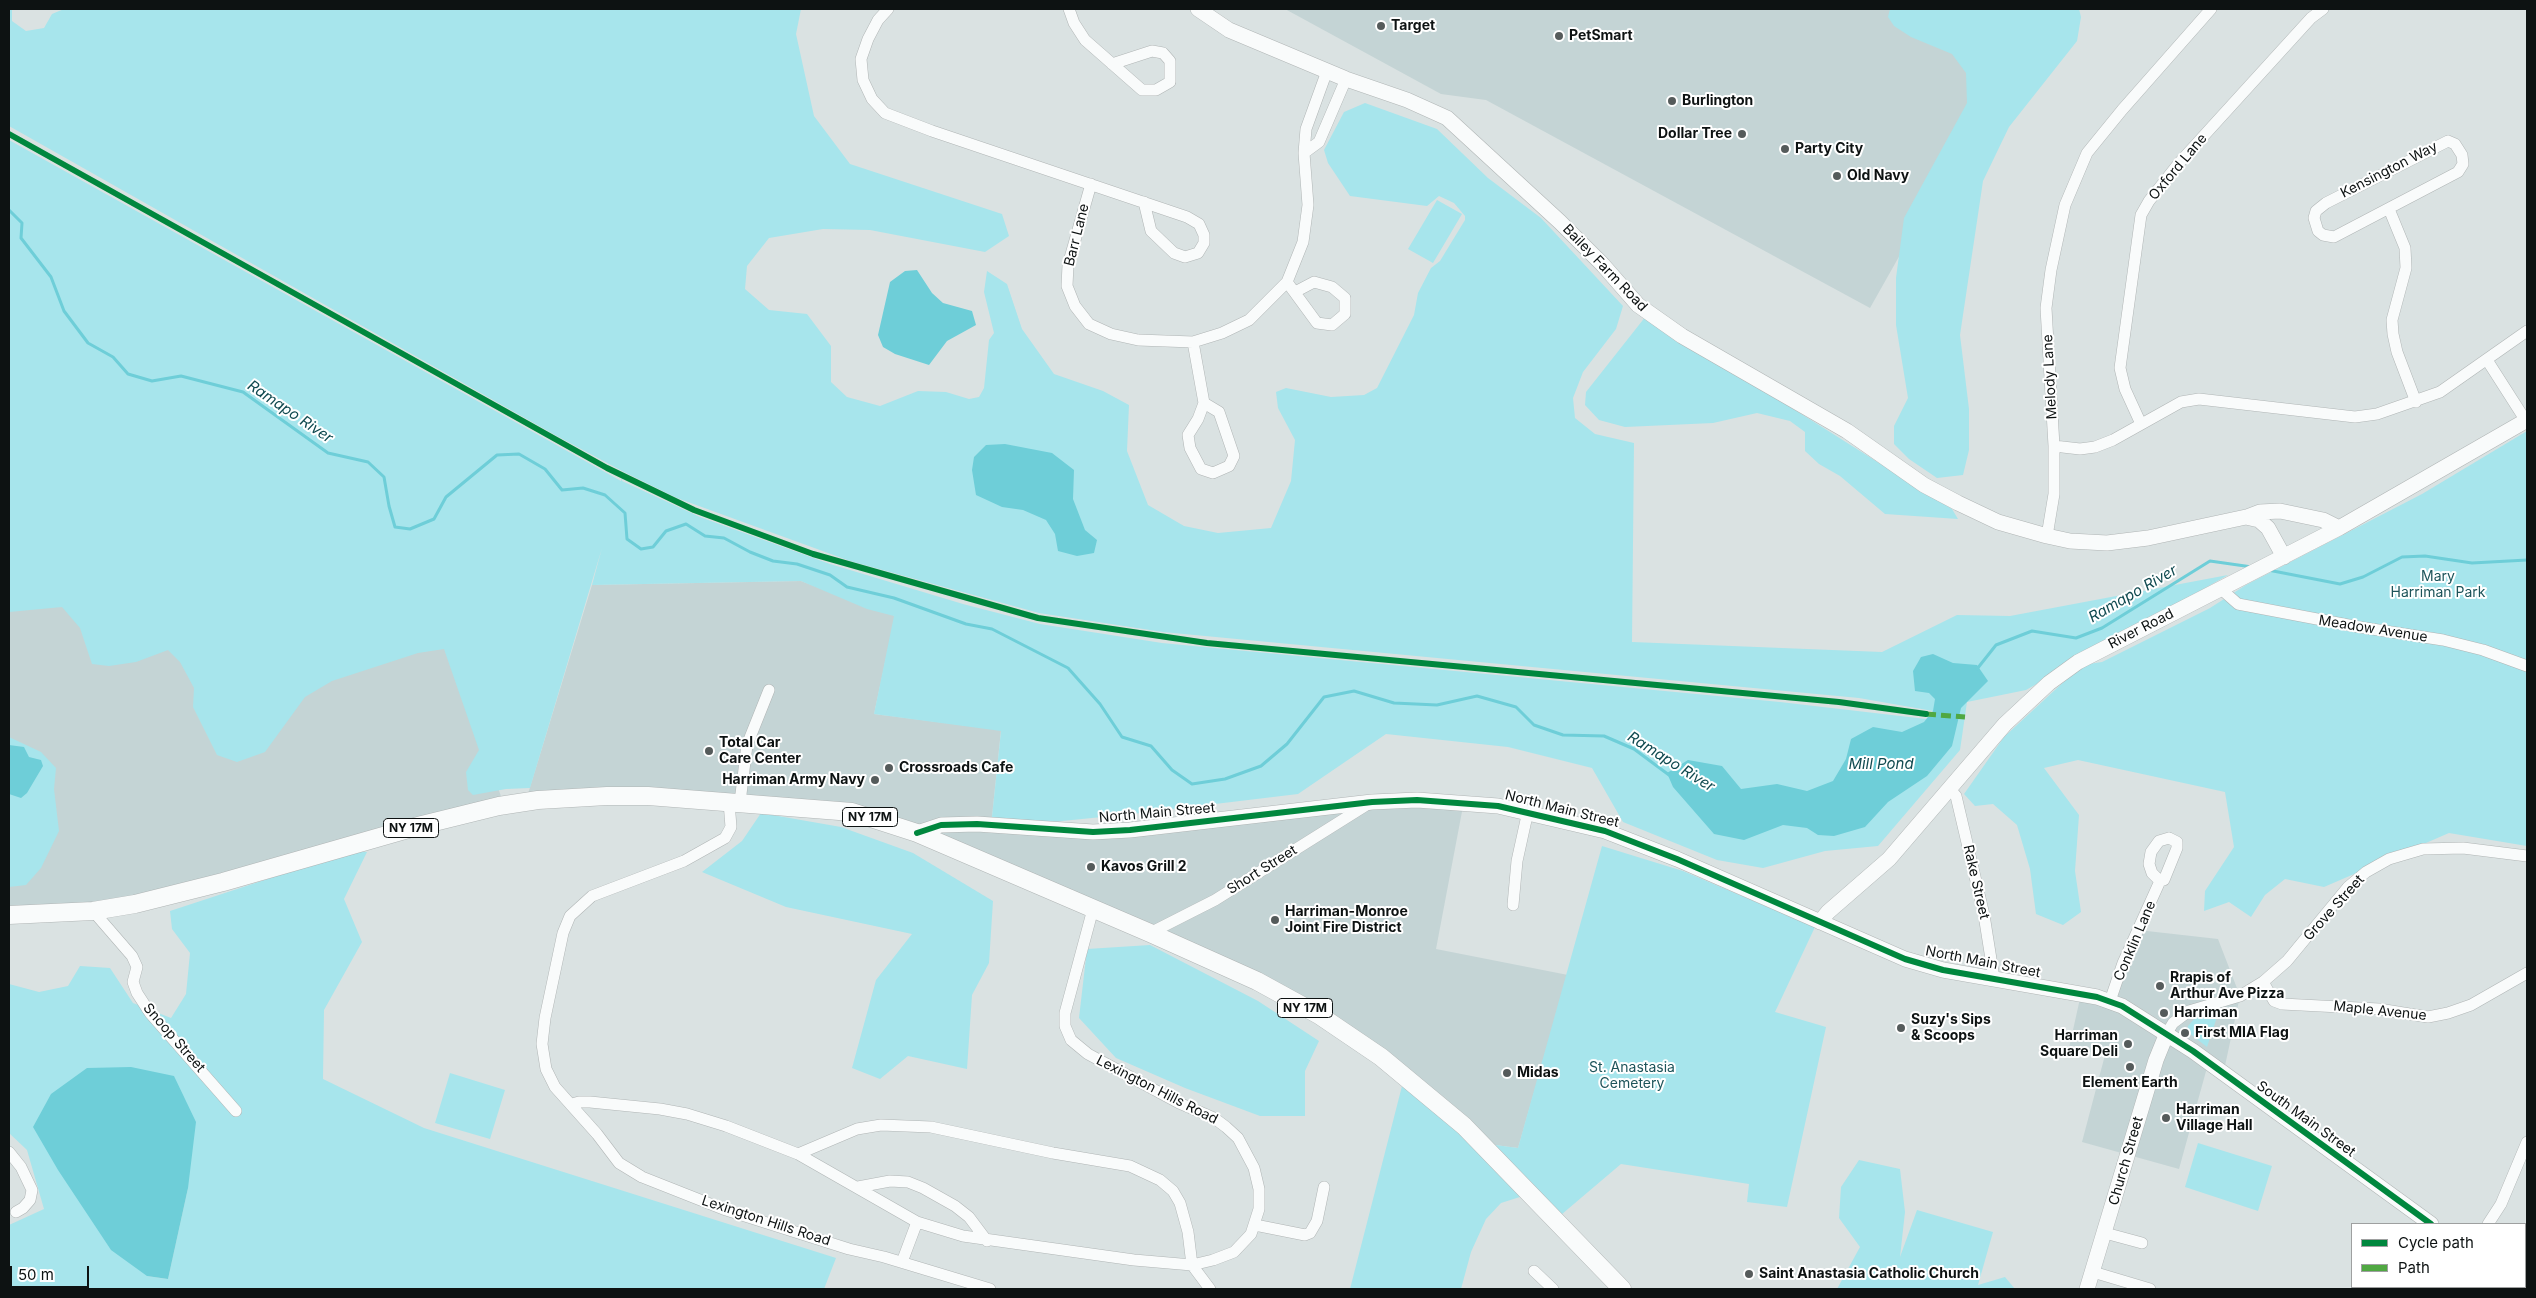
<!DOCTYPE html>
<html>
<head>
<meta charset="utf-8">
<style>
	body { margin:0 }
	#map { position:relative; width:2536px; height:1298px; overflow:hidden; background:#dae2e2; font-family:Inter,sans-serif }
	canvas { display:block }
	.frame { position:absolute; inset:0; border:10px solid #0d1212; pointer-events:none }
	.legend { position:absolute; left:2351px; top:1223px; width:175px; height:65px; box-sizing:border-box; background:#fff; border:1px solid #9ea0a0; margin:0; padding:6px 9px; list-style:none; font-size:15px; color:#0d1212 }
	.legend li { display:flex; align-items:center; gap:10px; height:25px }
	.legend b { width:25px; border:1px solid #9ea0a0 }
	.scale { position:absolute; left:10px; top:1266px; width:79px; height:22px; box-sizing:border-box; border:2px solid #0d1212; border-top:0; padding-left:6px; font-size:15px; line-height:18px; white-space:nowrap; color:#0d1212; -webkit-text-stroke:4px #fff; paint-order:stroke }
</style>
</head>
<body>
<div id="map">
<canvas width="2536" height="1298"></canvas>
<div class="frame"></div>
<ul class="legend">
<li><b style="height:6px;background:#00873e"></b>Cycle path</li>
<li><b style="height:6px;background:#50a842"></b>Path</li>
</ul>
<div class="scale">50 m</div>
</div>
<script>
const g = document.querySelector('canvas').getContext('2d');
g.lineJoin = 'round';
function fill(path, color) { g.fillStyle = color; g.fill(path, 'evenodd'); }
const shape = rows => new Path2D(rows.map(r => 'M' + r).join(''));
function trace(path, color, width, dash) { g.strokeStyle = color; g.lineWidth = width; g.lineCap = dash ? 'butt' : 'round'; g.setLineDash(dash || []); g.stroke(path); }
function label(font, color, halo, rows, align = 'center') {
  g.font = font + ' Inter,sans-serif'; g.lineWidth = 4; g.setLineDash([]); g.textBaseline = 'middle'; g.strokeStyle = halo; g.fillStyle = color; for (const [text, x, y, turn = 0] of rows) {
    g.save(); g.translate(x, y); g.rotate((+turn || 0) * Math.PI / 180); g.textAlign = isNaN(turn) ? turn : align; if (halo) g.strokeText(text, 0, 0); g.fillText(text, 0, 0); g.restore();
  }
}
fill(shape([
	[1285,9,1993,9,2028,28,1870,308,1486,100,1441,94],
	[801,581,895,616,874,714,1001,730,991,826,1093,832,1464,801,1436,949,1568,975,1518,1148,1480,1143,1318,1015,876,819,527,797,592,585],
	[9,591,441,623,504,805,135,904,9,915],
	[2138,930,2218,939,2240,996,2223,1075,2208,1064,2179,1169,2082,1142,2105,1055,2069,1048,2081,994,2110,1001]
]), '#c4d4d5');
fill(shape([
	[9,9,12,9,12,21,26,31,44,28,52,14,64,9,801,9,796,34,814,116,850,164,1002,214,1009,236,985,252,870,230,823,229,769,238,747,266,745,289,769,310,807,314,831,346,831,382,847,397,880,406,918,391,946,392,969,399,979,397,984,388,989,340,994,333,984,292,987,271,1007,284,1022,329,1054,374,1103,391,1129,405,1127,451,1148,505,1184,526,1218,533,1271,528,1291,481,1295,440,1278,408,1276,392,1286,388,1331,397,1364,395,1377,388,1414,315,1418,293,1431,268,1440,261,1465,220,1465,216,1454,203,1439,196,1427,206,1350,196,1328,163,1324,150,1344,112,1365,103,1437,129,1488,178,1541,218,1623,306,1616,329,1583,372,1573,398,1575,418,1595,434,1634,443,1632,642,1882,652,1957,615,2010,616,2228,575,2026,690,1967,702,1960,750,1878,846,1825,851,1763,868,1717,860,1623,822,1592,768,1508,747,1386,734,1298,794,1132,814,1002,827,991,826,1001,731,874,714,894,616,867,609,801,581,592,585,602,548,530,788,506,789,473,795,468,790,466,772,479,750,444,649,418,653,332,681,305,697,265,752,237,762,217,755,193,707,194,688,180,662,168,650,136,662,109,666,92,664,80,628,62,607,9,612,9,140,621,481,624,472,555,435,9,126],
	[624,472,677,498,850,561,1039,613,1163,632,1859,698,1933,711,1926,719,1780,702,1162,643,1040,624,963,604,830,564,700,517,622,481],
	[1890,9,2079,9,2081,17,2077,41,2009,127,1983,181,1960,335,1969,409,1969,450,1963,475,1937,478,1909,459,1894,444,1894,426,1908,398,1896,325,1896,278,1904,218,1967,103,1966,73,1952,54,1911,37,1894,26,1888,17],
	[1437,200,1462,214,1433,263,1408,249],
	[1646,316,1952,509,1958,519,1885,514,1840,476,1819,464,1805,451,1805,432,1790,421,1757,413,1713,423,1625,427,1599,420,1585,405,1586,392],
	[2527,431,2527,846,2449,833,2324,887,2285,879,2265,895,2251,917,2229,902,2204,911,2205,891,2234,847,2225,792,2078,760,2044,768,2079,815,2075,871,2081,912,2063,925,2036,914,2030,869,2017,825,1993,804,1975,806,1964,794,2004,737,2082,665,2102,662,2210,608,2246,585,2422,494],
	[9,737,41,752,56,768,54,789,59,831,41,868,26,885,9,887],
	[761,813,841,827,913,853,993,901,989,963,972,995,967,1069,908,1056,880,1079,852,1068,876,980,912,934,786,907,702,872,742,841],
	[1602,846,1683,871,1815,927,1775,1012,1826,1027,1787,1207,1747,1202,1749,1184,1621,1164,1555,1220,1480,1143,1518,1148],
	[353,851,367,852,344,899,362,942,324,1010,323,1079,424,1128,836,1258,824,1289,9,1289,9,1225,44,1209,27,1150,9,1133,9,984,39,992,68,986,80,966,110,968,133,1003,171,1018,186,994,190,953,172,929,170,911],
	[188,1188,168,1279,147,1276],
	[1150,945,1258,1001,1319,1041,1305,1071,1305,1116,1260,1116,1185,1088,1116,1058,1079,1018,1087,949],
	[2210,1014,2217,1017,2207,1047,2188,1032,2188,1026,2195,1018],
	[450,1073,505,1090,490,1139,435,1123],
	[1402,1086,1448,1122,1523,1196,1501,1203,1486,1219,1471,1252,1461,1289,1350,1289],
	[2198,1143,2272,1166,2258,1211,2185,1187],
	[1859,1160,1900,1169,1905,1212,1900,1257,1917,1210,1993,1232,1978,1285,2005,1277,2015,1289,1837,1289,1860,1247,1839,1218,1841,1187]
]), '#a7e5ec');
fill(shape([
	[917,270,932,293,943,303,972,311,976,325,947,341,929,365,895,354,883,347,878,335,890,282,905,271],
	[1005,444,1052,453,1074,470,1073,499,1085,530,1097,540,1094,553,1077,556,1058,551,1055,534,1046,520,1023,510,1002,507,976,495,972,470,974,457,986,445],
	[1933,654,1953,663,1977,665,1988,681,1961,708,1952,746,1927,776,1888,802,1865,827,1834,836,1818,835,1807,828,1783,825,1744,840,1714,834,1673,787,1667,773,1688,760,1722,766,1741,789,1777,784,1807,791,1833,781,1846,759,1851,739,1873,727,1902,732,1924,722,1933,711,1935,699,1929,693,1915,691,1913,671,1921,657],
	[9,745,24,747,29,757,41,760,43,766,27,793,21,798,9,794],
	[131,1067,174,1076,196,1122,188,1188,168,1279,147,1276,111,1250,58,1170,33,1127,51,1094,87,1068]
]), '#6eced8');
trace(shape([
	[9,210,22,223,21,238,51,277,64,311,88,343,113,357,128,374,152,381,181,376,243,392,328,453,368,462,384,477,389,506,395,527,410,529,434,519,446,497,497,455,519,454,545,469,562,490,583,488,605,495,625,513,627,539,641,549,653,547,666,531,686,524,705,536,724,538,750,552,773,561,797,564,830,575,847,587,894,598,966,624,992,629,1068,668,1100,704,1122,737,1151,746,1172,770,1192,784,1225,779,1261,766,1287,744,1324,697,1354,691,1394,703,1437,705,1477,696,1516,707,1534,725,1563,735,1604,736,1634,749,1669,775],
	[2268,570,2340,584,2363,577,2402,557,2425,556,2472,563,2527,560],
	[1977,669,1996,645,2032,631,2076,638,2102,628,2210,561,2252,567]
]), '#6eced8', 3);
const street = shape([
	[888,9,878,20,868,39,861,59,863,80,872,99,885,113,932,131,1187,217,1199,224,1204,235,1204,243,1198,253,1185,257,1174,253,1151,231,1144,202],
	[1069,9,1074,23,1085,40,1142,90,1156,90,1170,82,1170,61,1163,53,1152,51,1112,64],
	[2448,141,2455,144,2462,155,2463,164,2458,172,2334,237,2323,235,2318,231,2314,218,2316,211,2326,203,2448,141],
	[1304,153,1319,142,1346,79],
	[1091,184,1068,265,1067,286,1075,306,1089,324,1111,334,1138,340,1193,342,1222,333,1249,320,1287,282,1303,242,1308,205,1304,153,1306,129,1327,71],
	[2389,209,2405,248,2406,268,2392,320,2393,334,2397,352,2416,402],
	[1287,282,1317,323,1332,325,1345,314,1345,298,1332,287,1314,282,1295,292],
	[1193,342,1204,403,1198,419,1188,435,1190,448,1201,469,1213,473,1229,466,1234,456,1219,412,1204,403],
	[2487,360,2526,421],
	[2141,424,2125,389,2120,368,2141,215,2149,201,2179,163,2311,18,2323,9],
	[2054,446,2080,449,2095,447,2113,440,2181,402,2199,399,2355,417,2377,414,2440,392,2527,331],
	[2047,536,2054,494,2054,446,2046,308,2051,270,2065,205,2087,153,2122,110,2211,9],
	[2221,589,2238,604,2359,627,2443,640,2483,650,2527,666],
	[1950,789,1956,796,1984,915,1994,978],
	[729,802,731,827,725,838,684,861,592,896,570,916,563,933,545,1018,542,1044,546,1069,555,1087,597,1134,619,1163,642,1177,723,1209,849,1249,884,1257,990,1289],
	[740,802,747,745,769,690],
	[2169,838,2177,842,2177,848,2164,880,2160,881,2152,873,2149,864,2151,852,2159,841,2169,838],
	[1513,905,1517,861,1528,811],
	[93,911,132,956,137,967,133,982,137,993,150,1013,236,1111],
	[1150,933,1215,900,1368,804],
	[2263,982,2274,1001,2282,1004,2379,1009,2428,1017,2448,1013,2471,1005,2527,973],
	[2110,1001,2123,963,2160,881],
	[2167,1033,2173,1023,2189,1011,2240,996,2263,982,2287,961,2348,887,2366,872,2389,859,2423,849,2463,848,2527,856],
	[572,1104,579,1102,590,1102,660,1109,687,1114,726,1126,798,1154,917,1222,963,1236,1134,1260,1192,1265,1213,1260,1234,1252,1251,1234,1259,1209,1259,1189,1254,1168,1238,1138,1226,1127,1214,1118,1179,1103,1088,1054,1071,1040,1065,1026,1065,1013,1093,909],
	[9,1152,21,1167,32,1190,30,1200,23,1208,16,1212],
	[798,1154,857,1129,881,1125,931,1127,1053,1153,1130,1166,1160,1180,1173,1191,1180,1203,1188,1232,1192,1265,1210,1289],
	[858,1187,890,1181,908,1182,923,1188,955,1206,969,1217,987,1241],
	[2488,1224,2501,1204,2527,1142],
	[1255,1225,1305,1235,1310,1233,1317,1221,1324,1187],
	[2105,1233,2142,1243],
	[902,1262,917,1222],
	[1534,1271,1553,1289],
	[2093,1272,2150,1289]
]);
const secondary = shape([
	[1198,9,1229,30,1346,79,1407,100,1447,118,1560,222,1603,265,1638,305,1682,336,1847,431,1924,485,1958,503,1998,522,2047,536,2070,541,2107,543,2148,538,2246,517,2259,520,2268,528,2284,557],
	[2247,517,2260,512,2280,511,2323,520,2339,528],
	[917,833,941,825,977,824,1093,832,1130,830,1372,802,1417,800,1498,806,1605,831,1677,859,1905,959,1943,970,2097,997,2122,1006,2193,1051,2431,1224],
	[1820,922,1828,912,1889,859,2005,724,2049,683,2078,662,2339,528,2527,420],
	[2507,1287,2510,1289],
	[2087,1289,2156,1060,2167,1033]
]);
const primary = shape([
	[9,915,93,911,135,904,223,882,422,825,499,806,538,800,607,796,648,796,852,812,917,833,1150,933,1257,981,1319,1015,1381,1057,1464,1126,1622,1289]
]);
trace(street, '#b0b5b5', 12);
trace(secondary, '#b0b5b5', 16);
trace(primary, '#b0b5b5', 19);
trace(street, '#f9fbfb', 11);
trace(secondary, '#f9fbfb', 15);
trace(primary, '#f9fbfb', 18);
trace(shape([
	[1926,714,1965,717]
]), '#50a842', 5, [10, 5]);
trace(shape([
	[9,134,607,468,694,510,813,554,1038,618,1207,643,1839,702,1926,714],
	[917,833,941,825,977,824,1093,832,1130,830,1372,802,1417,800,1498,806,1605,831,1677,859,1905,959,1943,970,2097,997,2122,1006,2193,1051,2431,1224]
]), '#00873e', 6);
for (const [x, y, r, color] of [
	[1381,26,5,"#555b5b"],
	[1559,36,5,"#555b5b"],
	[1672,101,5,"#555b5b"],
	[1742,134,5,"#555b5b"],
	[1785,149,5,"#555b5b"],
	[1837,176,5,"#555b5b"],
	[709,751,5,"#555b5b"],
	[889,768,5,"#555b5b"],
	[875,780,5,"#555b5b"],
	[1091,867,5,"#555b5b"],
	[1275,920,5,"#555b5b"],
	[2160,986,5,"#555b5b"],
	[2164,1013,5,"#555b5b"],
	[1901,1028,5,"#555b5b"],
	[2185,1033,5,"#555b5b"],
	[2128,1044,5,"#555b5b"],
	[2130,1067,5,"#555b5b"],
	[1507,1073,5,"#555b5b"],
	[2166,1118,5,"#555b5b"],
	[1749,1274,5,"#555b5b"]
]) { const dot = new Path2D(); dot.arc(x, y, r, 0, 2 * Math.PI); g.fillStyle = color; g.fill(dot); trace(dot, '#fff', 2); }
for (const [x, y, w] of [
	[870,817,55],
	[411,828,55],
	[1305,1008,55]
]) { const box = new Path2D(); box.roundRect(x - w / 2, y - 9.5, w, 19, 4); g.fillStyle = '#fff'; g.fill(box); trace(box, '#0d1212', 1); }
label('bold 12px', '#0d1212', null, [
	["NY 17M",870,817],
	["NY 17M",411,828],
	["NY 17M",1305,1008]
]);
label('bold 14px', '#0d1212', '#fff', [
	["Target",1391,26],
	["PetSmart",1569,36],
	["Burlington",1682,101],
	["Dollar Tree",1732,134,"right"],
	["Party City",1795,149],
	["Old Navy",1847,176],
	["Total Car",719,743],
	["Care Center",719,759],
	["Crossroads Cafe",899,768],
	["Harriman Army Navy",865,780,"right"],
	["Kavos Grill 2",1101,867],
	["Harriman-Monroe",1285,912],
	["Joint Fire District",1285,928],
	["Rrapis of",2170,978],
	["Arthur Ave Pizza",2170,994],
	["Harriman",2174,1013],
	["Suzy's Sips",1911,1020],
	["& Scoops",1911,1036],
	["First MIA Flag",2195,1033],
	["Harriman",2118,1036,"right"],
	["Square Deli",2118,1052,"right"],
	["Midas",1517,1073],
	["Element Earth",2130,1083,"center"],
	["Harriman",2176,1110],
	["Village Hall",2176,1126],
	["Saint Anastasia Catholic Church",1759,1274]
], 'left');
label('14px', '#0d1212', '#fff', [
	["Oxford Lane",2178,167,-50],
	["Kensington Way",2389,170,-27],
	["Barr Lane",1077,235,-76],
	["Bailey Farm Road",1605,268,46],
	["Melody Lane",2050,377,-93],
	["River Road",2141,629,-27],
	["Meadow Avenue",2373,629,9],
	["North Main Street",1562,809,14],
	["North Main Street",1157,813,-5],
	["Short Street",1262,870,-32],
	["Rake Street",1976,882,77],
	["Grove Street",2334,908,-48],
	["Conklin Lane",2135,941,-67],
	["North Main Street",1983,962,11],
	["Maple Avenue",2380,1011,6],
	["Snoop Street",174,1038,49],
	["Lexington Hills Road",1157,1090,27],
	["South Main Street",2306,1119,36],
	["Church Street",2126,1161,-74],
	["Lexington Hills Road",766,1221,18]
]);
label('14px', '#1d545a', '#fff', [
	["Mary",2438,577],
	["Harriman Park",2438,593],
	["St. Anastasia",1632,1068],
	["Cemetery",1632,1084]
]);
label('italic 15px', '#104a50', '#fff', [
	["Ramapo River",290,412,34],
	["Ramapo River",2133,594,-30],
	["Ramapo River",1671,762,32],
	["Mill Pond",1881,764]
]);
</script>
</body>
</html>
